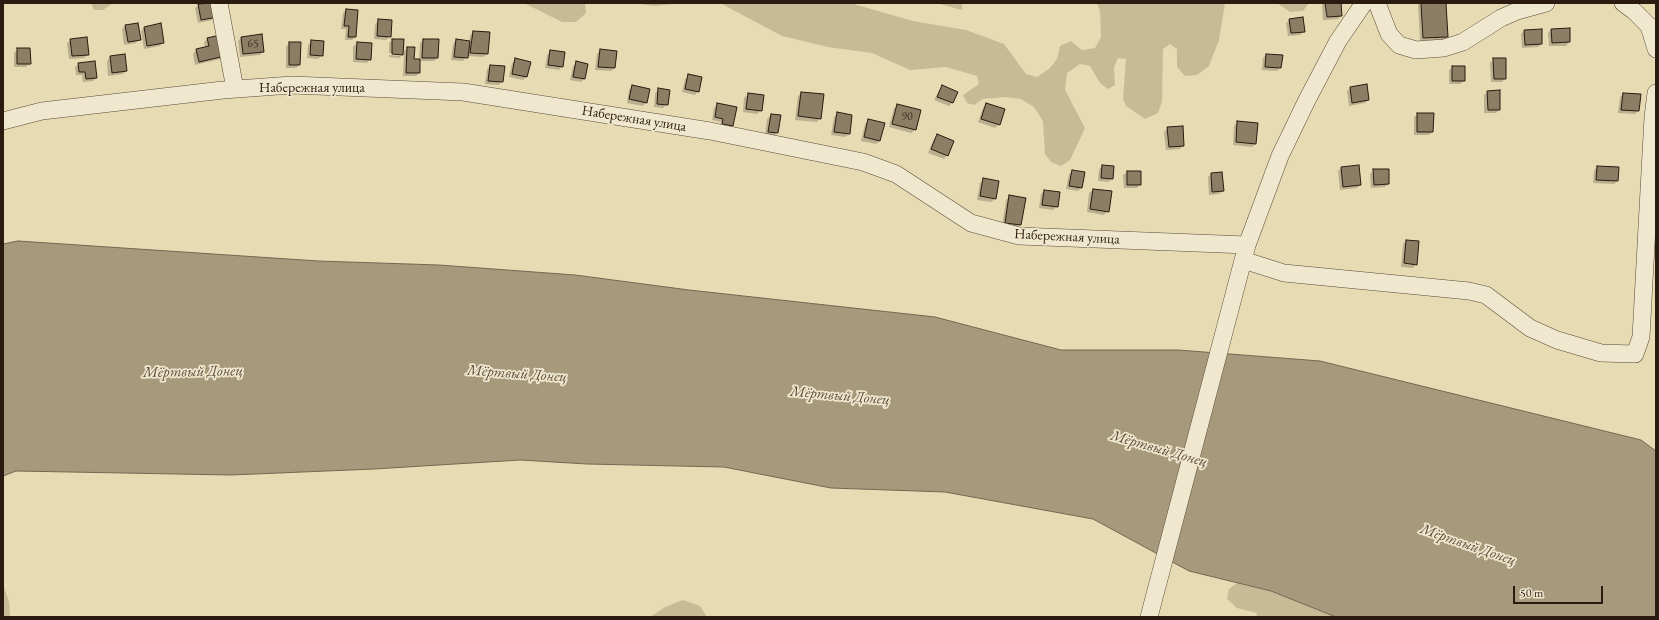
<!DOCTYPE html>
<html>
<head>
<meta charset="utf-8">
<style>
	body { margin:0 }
	#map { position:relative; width:1659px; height:620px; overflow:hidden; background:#e7dbb3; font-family:"EB Garamond",serif }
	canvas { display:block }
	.frame { position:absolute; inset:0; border:4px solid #2a1a10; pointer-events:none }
	.scale { position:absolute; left:1513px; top:586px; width:90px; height:18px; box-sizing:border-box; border:2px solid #2a1a10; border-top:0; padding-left:5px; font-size:12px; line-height:14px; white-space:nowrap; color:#2a1a10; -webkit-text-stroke:3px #efe8ce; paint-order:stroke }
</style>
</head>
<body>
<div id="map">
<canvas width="1659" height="620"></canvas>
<div class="frame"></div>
<div class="scale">50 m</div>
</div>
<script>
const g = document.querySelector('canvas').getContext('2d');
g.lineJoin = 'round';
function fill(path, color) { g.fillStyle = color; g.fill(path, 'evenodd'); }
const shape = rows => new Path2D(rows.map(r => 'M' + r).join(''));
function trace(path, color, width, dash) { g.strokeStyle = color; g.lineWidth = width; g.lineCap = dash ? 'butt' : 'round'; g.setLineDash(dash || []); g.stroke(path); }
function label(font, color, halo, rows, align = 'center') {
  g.font = font + ' "EB Garamond",serif'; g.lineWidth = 3.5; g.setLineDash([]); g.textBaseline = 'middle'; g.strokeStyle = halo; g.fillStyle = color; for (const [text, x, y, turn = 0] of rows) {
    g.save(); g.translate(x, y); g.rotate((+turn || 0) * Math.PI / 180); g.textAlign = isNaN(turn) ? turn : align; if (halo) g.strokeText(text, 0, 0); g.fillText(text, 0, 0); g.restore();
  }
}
fill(shape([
	[91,3,113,3,103,10,94,10],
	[524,3,585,3,586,13,576,22,562,22],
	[635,3,683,3,653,6],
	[699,3,850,3,913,21,966,30,1004,44,1026,74,1037,77,1050,68,1057,59,1060,46,1071,41,1082,50,1095,48,1101,37,1100,11,1097,3,1225,3,1219,40,1209,66,1197,75,1185,76,1177,67,1177,49,1170,44,1163,49,1162,101,1158,113,1145,119,1126,106,1123,99,1126,59,1118,58,1114,67,1115,85,1108,89,1100,83,1090,66,1080,64,1067,73,1065,90,1085,128,1070,160,1061,166,1051,162,1045,154,1043,121,1034,107,1021,99,1006,97,983,99,974,105,967,103,963,95,979,84,977,76,946,67,910,70,872,53,828,47,782,36,722,4],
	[936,3,962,3,962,10],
	[1277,3,1309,3,1303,11,1290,12],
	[1237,583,1271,591,1336,617,1256,617,1257,613,1237,608,1227,599,1229,589],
	[3,584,9,602,10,617,3,617],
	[683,600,700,606,707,617,650,617,665,607]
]), '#c7ba97');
const water = shape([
	[18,241,318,261,439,265,575,275,689,290,935,317,1061,350,1178,350,1320,361,1641,440,1656,451,1656,617,1336,617,1271,591,1189,571,1093,519,945,492,831,488,724,467,587,464,520,460,374,469,231,475,16,471,3,476,3,244,18,241]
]);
fill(water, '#a7997c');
trace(water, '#756651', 1);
fill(shape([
	[207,3,213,3,216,17,212,20,198,23,195,8,199,5],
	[1324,3,1340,3,1341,15,1338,19,1323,20,1322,5],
	[1418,3,1445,3,1447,36,1443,40,1420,41],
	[346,10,355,37,352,40,345,40,346,29,341,29,343,13],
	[379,20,390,36,386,40,374,39,375,24],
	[1290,20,1304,31,1300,35,1288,36,1286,23],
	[125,26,140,39,136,43,124,45,122,29],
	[144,28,163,42,160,46,144,49,141,31],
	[1569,29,1569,42,1566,46,1549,46,1548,33,1551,30],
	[1524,31,1541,44,1538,47,1522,48,1521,34],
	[473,32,489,33,487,54,483,57,467,56,463,61,451,60,453,44,456,40,469,42,470,35],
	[241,38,263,51,260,55,240,57,238,41],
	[207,39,224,56,220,59,195,65,193,54,196,50,205,48,204,42],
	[71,40,88,54,84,58,69,59,67,43],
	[393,40,402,53,407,48,413,60,419,60,420,43,423,40,437,58,434,61,419,61,419,73,416,76,403,76,404,53,399,58,389,57,389,55,401,56,401,54,389,53,389,43],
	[312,41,322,55,318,59,307,58,308,45],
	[289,43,299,65,296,68,286,68,286,47],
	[357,43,370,59,367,63,353,62,353,47],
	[18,49,30,63,26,67,14,67,14,53],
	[601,50,614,68,611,71,595,70,597,54],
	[551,51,562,66,559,70,545,68,547,55],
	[124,55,126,71,123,74,108,76,107,61,110,57],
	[1266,55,1280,68,1277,71,1262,70,1263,58],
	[516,59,526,77,523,80,509,77,512,63],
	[1494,59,1505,78,1502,82,1491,82,1490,63],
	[576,63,587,64,584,79,581,82,570,80,573,66],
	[79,64,96,78,93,81,83,82,82,75,76,75,75,67],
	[490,66,502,81,499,85,485,84,487,69],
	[1453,67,1464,81,1460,84,1449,84,1449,70],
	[688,76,698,91,695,95,682,92,685,79],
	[632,86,646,102,643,106,627,103,629,90],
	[942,86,952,103,949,106,934,100],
	[1350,88,1368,100,1365,103,1349,106,1347,91],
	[659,89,667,104,663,108,654,107,655,93],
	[1488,92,1499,110,1496,113,1484,113,1484,95],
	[801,93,820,118,817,122,795,120,798,96],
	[748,94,761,110,757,114,743,112,744,98],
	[1623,94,1638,111,1635,114,1618,113,1620,97],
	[718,104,732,126,729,129,720,127,721,122,712,120,714,108],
	[986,104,999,124,995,128,978,122,983,108],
	[898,105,915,130,911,133,889,127,894,108],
	[837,114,849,134,845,137,831,135,834,117],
	[1418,114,1432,132,1429,135,1414,135,1414,117],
	[771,115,777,133,774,136,765,135,767,119],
	[868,121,880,140,876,144,861,141,865,124],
	[1238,122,1255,144,1252,147,1233,145,1234,126],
	[1168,128,1183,145,1180,149,1166,150,1164,132],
	[937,136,947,155,944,159,928,153,934,139],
	[1103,166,1113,167,1112,179,1108,182,1098,181,1099,169],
	[1597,167,1617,181,1614,184,1593,183,1594,171],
	[1341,168,1360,185,1357,188,1340,190,1338,171],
	[1374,170,1388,184,1385,187,1371,188,1370,174],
	[1072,171,1081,188,1078,191,1066,189,1069,174],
	[1127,172,1140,172,1140,184,1137,188,1124,188,1123,175],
	[1221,173,1223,191,1219,194,1209,195,1208,177,1211,174],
	[984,179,998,182,995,199,991,202,977,200,980,183],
	[1093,190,1110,192,1108,211,1104,215,1087,212,1089,193],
	[1044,191,1057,206,1053,210,1039,208,1041,194],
	[1009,197,1020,225,1017,228,1002,226,1006,200],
	[1406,241,1416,264,1413,268,1401,267,1403,244]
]), '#0003');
const building = shape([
	[214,3,217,17,201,20,198,4,214,3],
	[1325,3,1341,3,1342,16,1327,17,1325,3],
	[1421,3,1446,3,1448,37,1423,38,1421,3],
	[346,9,358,10,356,37,348,37,349,26,344,26,346,9],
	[1303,17,1305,32,1291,33,1289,19,1303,17],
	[378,19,392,20,391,37,377,36,378,19],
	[138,23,141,40,128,42,125,25,138,23],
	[161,23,164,43,147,46,144,27,161,23],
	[1570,28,1570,42,1552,43,1551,29,1570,28],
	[1542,29,1542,44,1525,45,1524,30,1542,29],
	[473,31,490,32,488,54,470,53,473,31],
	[262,34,264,52,243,54,241,37,262,34],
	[220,35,225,56,199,62,196,49,209,46,207,38,220,35],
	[87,37,89,55,72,56,70,39,87,37],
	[392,39,404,39,403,55,392,54,392,39],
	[423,39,439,39,438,58,422,58,423,39],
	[456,39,470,41,468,58,454,57,456,39],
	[311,40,324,41,323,56,310,55,311,40],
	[289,42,301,42,300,65,289,65,289,42],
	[357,42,372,43,371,60,356,59,357,42],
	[407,47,415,47,414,59,420,59,420,73,406,73,407,47],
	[17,48,30,48,31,64,17,64,17,48],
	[600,49,617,51,615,68,598,67,600,49],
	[550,50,565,52,563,67,548,65,550,50],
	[125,54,127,71,112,73,110,56,125,54],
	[1266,54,1283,55,1281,68,1265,67,1266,54],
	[515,58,531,62,527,77,512,74,515,58],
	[1493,58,1506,58,1506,79,1494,79,1493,58],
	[95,61,97,78,86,79,85,72,79,72,78,63,95,61],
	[576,61,588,64,585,79,573,77,576,61],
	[490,65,505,66,503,82,488,81,490,65],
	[1452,66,1465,66,1465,81,1452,81,1452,66],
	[688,74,702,77,699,92,685,89,688,74],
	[1367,84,1369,100,1352,103,1350,87,1367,84],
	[632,85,650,89,647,103,629,99,632,85],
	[942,85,958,92,953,103,937,97,942,85],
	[658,88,670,90,668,105,657,104,658,88],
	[1500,90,1500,110,1488,110,1487,91,1500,90],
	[801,92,824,94,821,119,798,116,801,92],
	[748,93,764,95,762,111,746,109,748,93],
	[1623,93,1641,94,1639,111,1621,110,1623,93],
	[717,103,737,107,733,126,722,124,723,119,715,117,717,103],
	[986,103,1005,109,1000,125,981,119,986,103],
	[897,104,921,110,916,130,892,124,897,104],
	[837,112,852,115,850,134,834,132,837,112],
	[1417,113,1434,113,1433,132,1417,132,1417,113],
	[771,114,781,115,778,133,768,132,771,114],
	[868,119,885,123,880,141,864,137,868,119],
	[1237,121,1258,123,1256,144,1236,142,1237,121],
	[1183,126,1184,146,1169,147,1167,127,1183,126],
	[937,134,954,141,948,156,931,149,937,134],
	[1102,165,1114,166,1113,179,1101,178,1102,165],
	[1359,165,1361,185,1343,187,1341,167,1359,165],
	[1597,166,1619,167,1618,181,1596,180,1597,166],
	[1373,169,1389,169,1389,184,1374,185,1373,169],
	[1072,170,1085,172,1082,188,1069,186,1072,170],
	[1127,171,1141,171,1141,185,1127,185,1127,171],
	[1222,172,1224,191,1212,192,1211,173,1222,172],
	[983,178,999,181,996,199,980,196,983,178],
	[1093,189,1112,191,1109,212,1090,209,1093,189],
	[1044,190,1060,192,1058,207,1042,205,1044,190],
	[1009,195,1026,198,1021,225,1005,223,1009,195],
	[1406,240,1419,241,1417,265,1404,263,1406,240]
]);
fill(building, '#8c7e65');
trace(building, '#2a1a10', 1);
const minor = shape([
	[219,3,235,89],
	[1377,3,1389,34,1399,45,1416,50,1444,48,1463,42,1501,18,1517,11,1546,3],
	[1623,3,1634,11,1649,26,1656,30],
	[1649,26,1656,49],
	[3,121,42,111,223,90,292,85,463,92,710,131,863,162,896,174,971,223,1019,236,1247,245],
	[1243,260,1284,273,1469,291,1486,295,1530,328,1557,340,1601,353,1635,354,1641,337,1653,117,1656,93],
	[1149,617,1247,245,1280,156,1307,100,1338,41,1364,3]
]);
trace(minor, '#594a39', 18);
trace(minor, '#efe8ce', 17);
label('12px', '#423325', null, [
	["65",253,44],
	["90",907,117]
]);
label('14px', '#2a1a10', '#efe8ce', [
	["Набережная улица",312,88],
	["Набережная улица",634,119,9],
	["Набережная улица",1067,237,3]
]);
label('italic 15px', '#5c4d3b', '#efe8ce', [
	["Мёртвый Донец",193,372,-1],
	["Мёртвый Донец",517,374,4],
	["Мёртвый Донец",840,396,5],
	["Мёртвый Донец",1159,449,16],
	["Мёртвый Донец",1468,545,19]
]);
</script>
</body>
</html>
